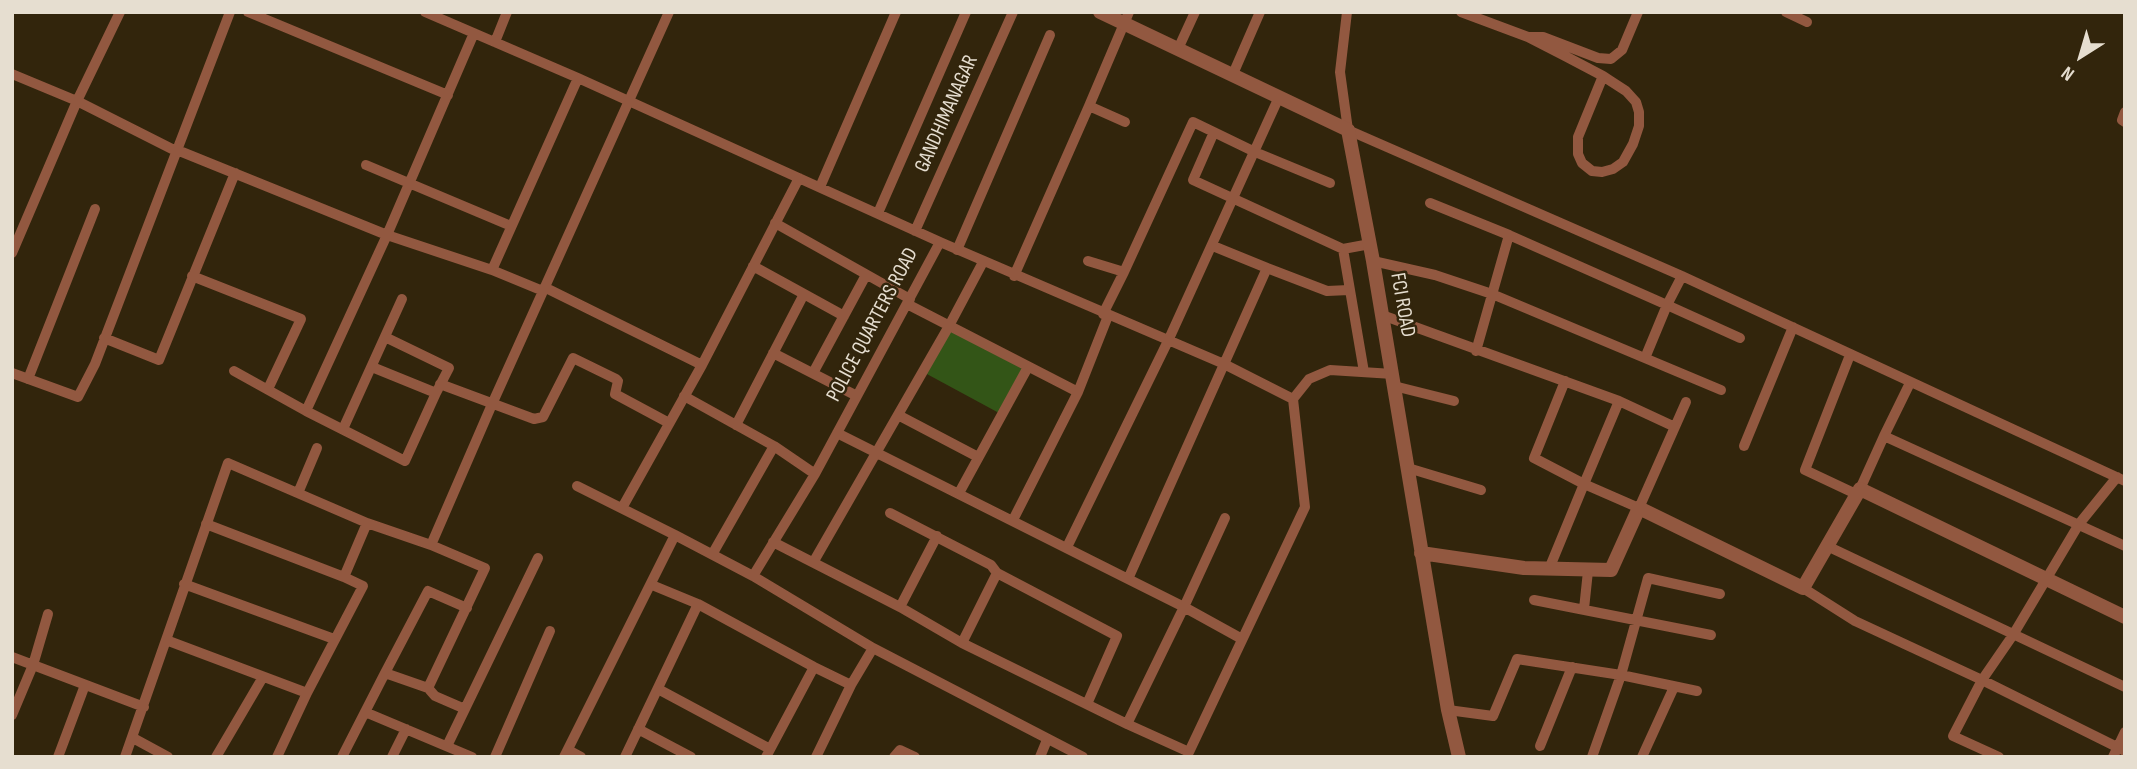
<!DOCTYPE html>
<html>
<head>
<meta charset="utf-8">
<style>
	body { margin:0 }
	#map { position:relative; width:2137px; height:769px; overflow:hidden; background:#32250c; font-family:"Sofia Sans Condensed",sans-serif }
	canvas { display:block }
	.frame { position:absolute; inset:0; border:14px solid #e6ded0; pointer-events:none }
	.north { position:absolute; left:2046px; top:21px; width:70px; height:70px; -webkit-text-stroke:5px #32250c; paint-order:stroke; rotate:217deg; font-size:19px; font-weight:700; line-height:28px; text-align:center; color:#e6ded0 }
	.north::after { content:''; display:block; margin:auto; width:24px; height:32px; background:#e6ded0; clip-path:polygon(50% 0,100% 100%,50% 72%,0 100%) }
</style>
</head>
<body>
<div id="map">
<canvas width="2137" height="769"></canvas>
<div class="frame"></div>
<div class="north">N</div>
</div>
<script>
const g = document.querySelector('canvas').getContext('2d');
g.lineJoin = 'round';
function fill(path, color) { g.fillStyle = color; g.fill(path, 'evenodd'); }
const shape = rows => new Path2D(rows.map(r => 'M' + r).join(''));
function trace(path, color, width, dash) { g.strokeStyle = color; g.lineWidth = width; g.lineCap = dash ? 'butt' : 'round'; g.setLineDash(dash || []); g.stroke(path); }
function label(font, color, halo, rows, align = 'center') {
  g.font = font + ' "Sofia Sans Condensed",sans-serif'; g.lineWidth = 5; g.setLineDash([]); g.textBaseline = 'middle'; g.strokeStyle = halo; g.fillStyle = color; for (const [text, x, y, turn = 0] of rows) {
    g.save(); g.translate(x, y); g.rotate((+turn || 0) * Math.PI / 180); g.textAlign = isNaN(turn) ? turn : align; if (halo) g.strokeText(text, 0, 0); g.fillText(text, 0, 0); g.restore();
  }
}
fill(shape([
	[949,329,1025,368,999,413,925,373]
]), '#335517');
trace(shape([
	[248,12,448,95],
	[425,12,578,78,940,242,815,474,753,576,873,648,851,685,816,757],
	[1347,12,1340,72,1348,130,1682,276,2125,481],
	[1461,12,1528,37,1543,37,1598,58,1611,59,1622,50,1638,12],
	[1786,12,1807,22],
	[1528,37,1565,56,1603,76,1609,80,1626,91,1636,102,1639,112,1639,126,1633,144,1623,162,1613,169,1602,172,1592,171,1582,163,1578,154,1578,137,1603,76],
	[495,42,507,12],
	[1178,49,1195,12],
	[12,74,77,101,176,151],
	[1233,74,1260,12],
	[2125,112,2122,120,2125,122],
	[1125,122,1089,106,1129,12],
	[1214,132,1193,180,1343,249,1364,372],
	[177,150,387,235,492,270,543,291],
	[366,165,511,226],
	[820,187,896,12],
	[1430,203,1509,235,1476,351],
	[878,213,966,12],
	[775,223,910,299],
	[915,231,1013,12],
	[1509,235,1667,305,1645,358],
	[1343,249,1370,244],
	[957,250,1050,35],
	[12,253,77,101,120,12],
	[1088,261,1124,272,1193,122,1255,152,1330,183],
	[1373,261,1435,275,1492,294,1721,390],
	[1267,268,1327,291,1349,290],
	[492,270,578,78],
	[192,276,301,319,268,389],
	[1014,276,1089,106],
	[1682,276,1667,305,1740,338],
	[546,288,702,365,799,178],
	[804,294,844,316],
	[907,304,1078,392],
	[1103,314,1124,272],
	[1382,315,1619,401,1675,427],
	[104,338,159,360,235,173],
	[773,353,857,396],
	[1850,355,1805,470,1856,494],
	[372,367,436,393,449,368,385,337],
	[234,371,306,411,405,461,436,393],
	[12,373,78,397,95,364,230,12],
	[813,373,866,275],
	[28,379,95,209],
	[1565,381,1534,458,1584,484,1619,401],
	[440,384,534,419,543,417,573,358,616,379,618,381,615,394,669,423],
	[1394,386,1454,401],
	[684,396,774,446,713,553],
	[1293,399,1309,379,1330,370,1393,374],
	[306,411,387,235,474,33],
	[898,415,978,457],
	[736,425,804,294,753,266],
	[343,429,402,299],
	[837,433,1128,579,1267,268,1213,246],
	[1884,436,1910,383],
	[774,446,815,474],
	[1744,446,1793,327],
	[1408,468,1481,490],
	[577,486,675,535],
	[1860,489,1884,436,2125,546],
	[298,493,317,448],
	[959,493,1028,367],
	[622,508,702,365],
	[890,513,991,565,997,573,1117,636,1087,704],
	[1225,518,1184,607,1242,639],
	[1013,520,1078,392,1108,316],
	[206,524,344,577],
	[773,542,900,607,962,643,1127,724,1189,752,1305,507,1293,399,1224,364,940,242],
	[1827,546,2125,687],
	[1067,547,1168,341,1279,97],
	[814,561,949,326,983,262],
	[1549,569,1584,484,1639,508,1686,402],
	[184,584,334,639],
	[652,585,698,604],
	[1803,588,1855,621,1982,680,2125,751],
	[1534,600,1711,635],
	[900,607,937,536],
	[1584,609,1588,571],
	[166,640,307,693],
	[962,643,997,573],
	[873,648,1083,757],
	[12,657,144,707],
	[385,673,428,591,467,608],
	[428,688,435,696,465,709],
	[658,689,770,749],
	[1448,710,1493,716,1517,659,1621,675,1697,691],
	[365,712,472,757],
	[12,715,33,665,48,614],
	[1127,724,1184,607,1128,579],
	[638,729,691,757],
	[133,738,168,757],
	[447,746,538,558],
	[1540,746,1572,667],
	[568,750,581,757],
	[58,757,85,685],
	[125,757,228,463,367,523],
	[216,757,263,677],
	[277,757,307,693,363,586,344,577,367,523,431,545,493,402,669,12],
	[342,757,385,673,428,688,485,568,431,545],
	[392,757,406,729],
	[495,757,550,631],
	[564,757,675,535,753,576],
	[625,757,698,604,814,667,851,685],
	[766,757,814,667],
	[894,757,900,750,915,757],
	[1040,757,1047,740],
	[1592,757,1621,675,1648,578,1720,594],
	[1642,757,1674,687],
	[1999,757,1953,736,1982,680,2013,635,2079,524,2117,477],
	[2113,757,2125,732]
]), '#925840', 10);
trace(shape([
	[1100,12,1348,130,1373,261,1448,710,1459,757],
	[1421,553,1524,568,1611,570,1639,508,1803,588,1860,489,2125,617]
]), '#925840', 14);
label('21px', '#e6ded0', '#32250c', [
	["GANDHIMANAGAR",947,114,-66],
	["FCI ROAD",1402,305,80],
	["POLICE QUARTERS ROAD",873,325,-62]
]);
</script>
</body>
</html>
